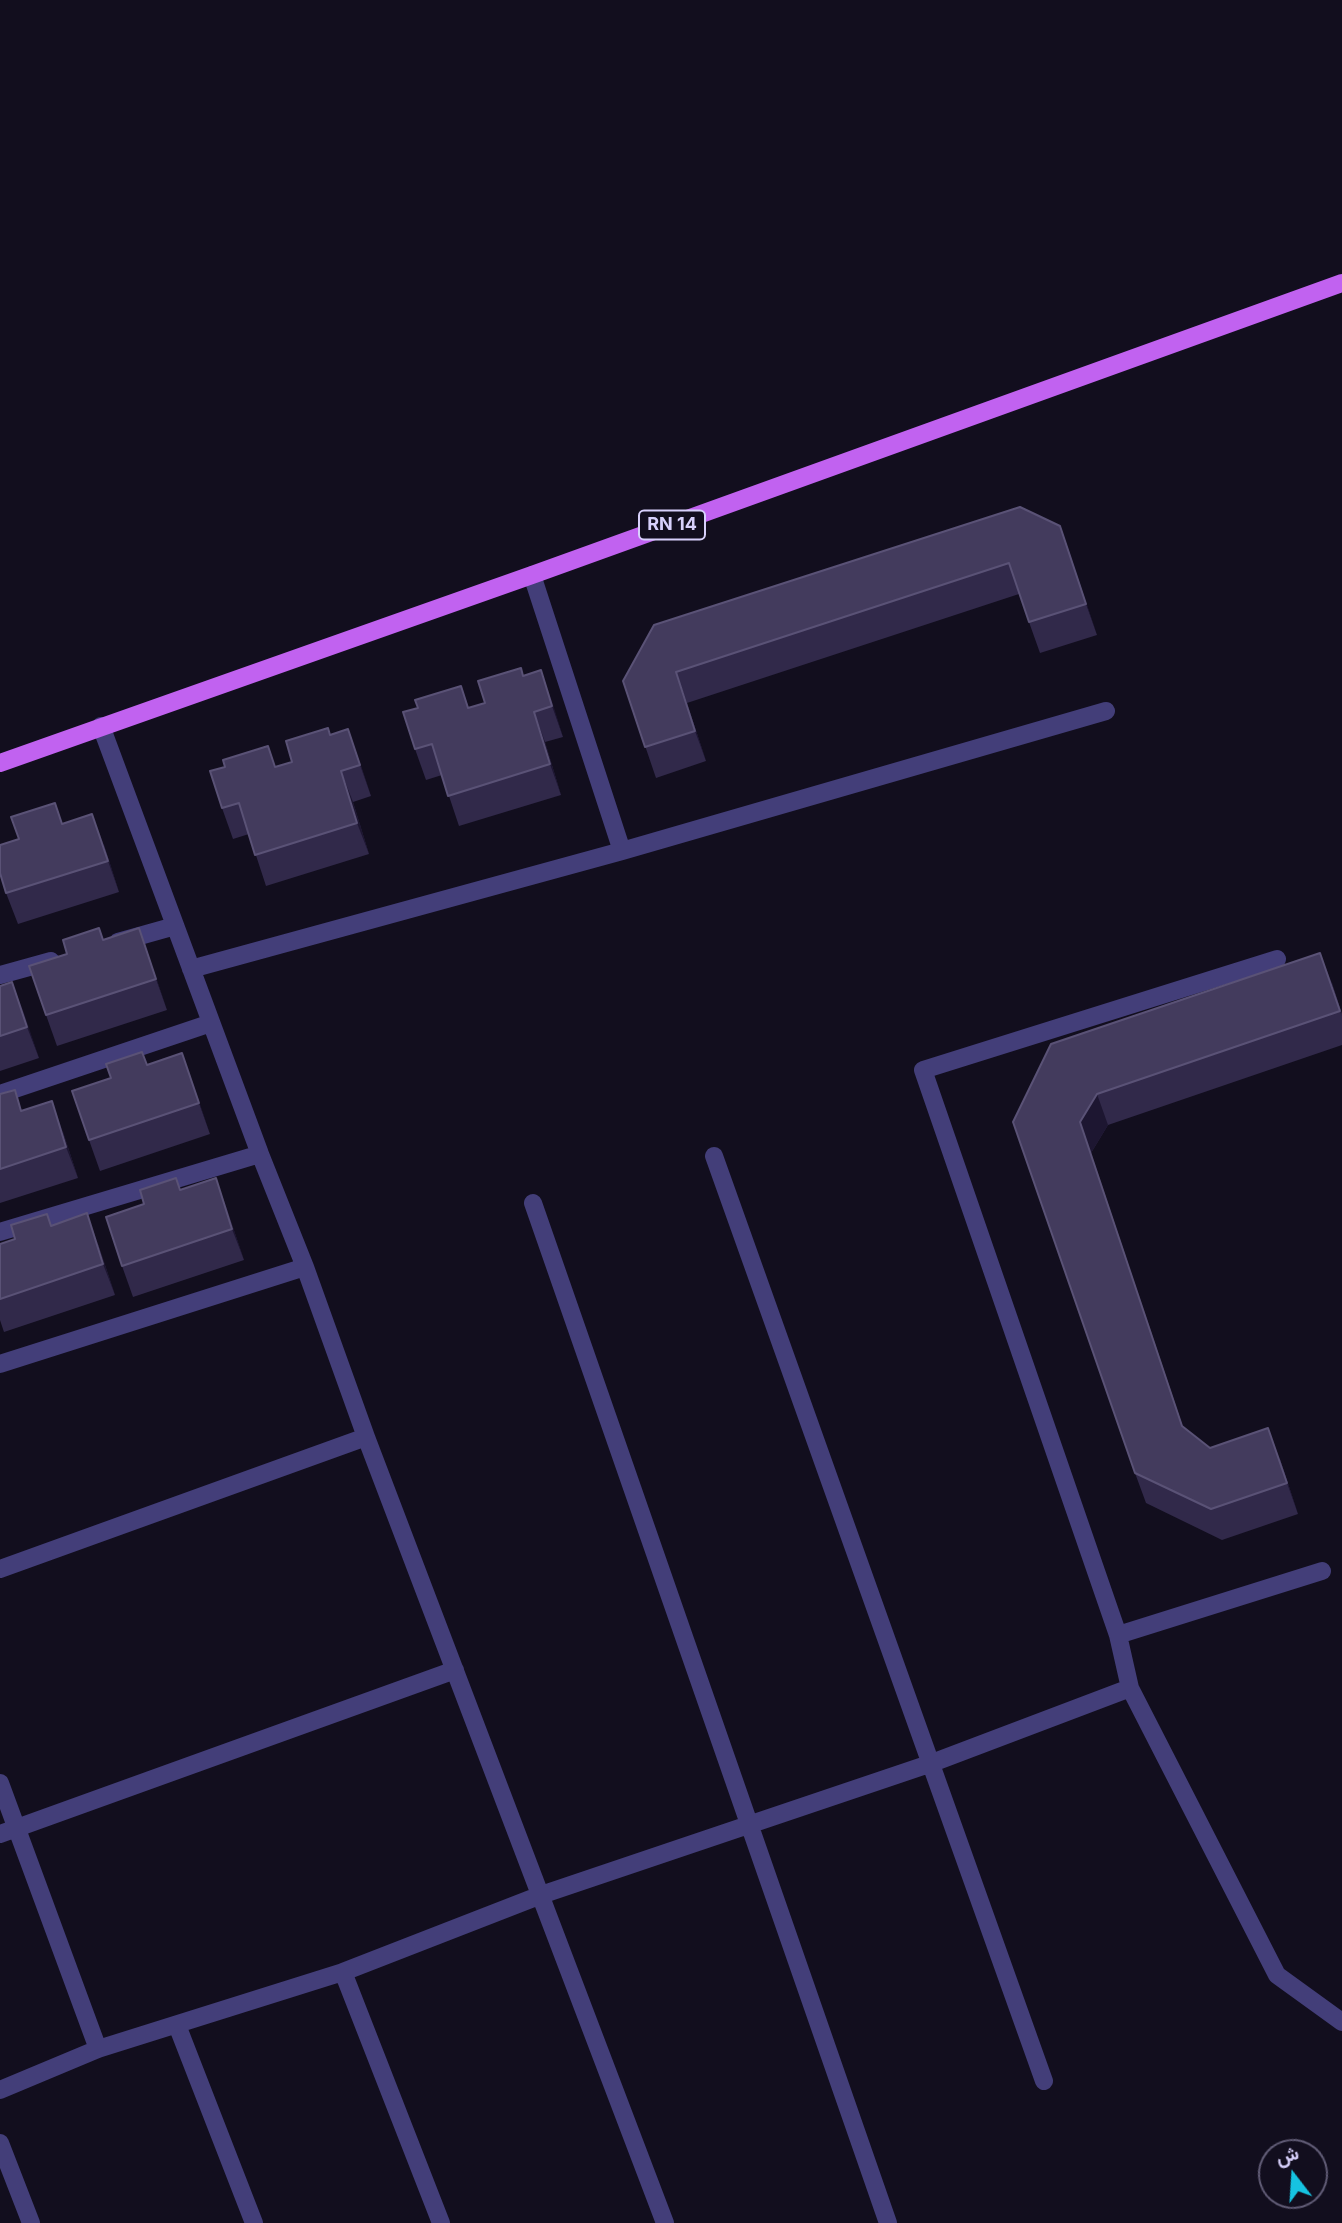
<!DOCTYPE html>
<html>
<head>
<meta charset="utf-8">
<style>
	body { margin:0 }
	#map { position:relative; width:1342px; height:2223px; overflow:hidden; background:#120e1e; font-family:Inter,Vazirmatn,sans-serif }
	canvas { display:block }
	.north { position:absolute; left:1258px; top:2139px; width:70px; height:70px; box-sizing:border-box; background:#120e1e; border:2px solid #615c76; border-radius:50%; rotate:343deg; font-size:19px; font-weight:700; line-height:28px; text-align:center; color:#d7d0fb }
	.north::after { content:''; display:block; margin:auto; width:24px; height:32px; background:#16c3e1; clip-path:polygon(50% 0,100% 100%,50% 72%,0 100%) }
</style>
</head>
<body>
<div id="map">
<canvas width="1342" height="2223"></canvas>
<div class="north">ش</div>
</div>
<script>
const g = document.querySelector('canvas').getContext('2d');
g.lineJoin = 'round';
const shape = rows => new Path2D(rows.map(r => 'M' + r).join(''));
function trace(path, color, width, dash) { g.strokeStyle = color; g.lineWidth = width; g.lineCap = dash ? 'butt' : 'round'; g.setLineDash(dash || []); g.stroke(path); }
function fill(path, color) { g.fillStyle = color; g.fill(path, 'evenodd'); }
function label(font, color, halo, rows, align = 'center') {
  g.font = font + ' Inter,sans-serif'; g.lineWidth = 5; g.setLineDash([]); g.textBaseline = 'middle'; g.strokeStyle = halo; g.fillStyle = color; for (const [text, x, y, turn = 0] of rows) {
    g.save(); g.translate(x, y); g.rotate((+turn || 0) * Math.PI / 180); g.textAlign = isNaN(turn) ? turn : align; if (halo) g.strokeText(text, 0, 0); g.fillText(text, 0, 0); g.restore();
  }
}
trace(shape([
	[532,575,622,851],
	[118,942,175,926],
	[1277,959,923,1070,1118,1635,1130,1688,1277,1975,1342,2022],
	[191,969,622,851,1106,711],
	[0,975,51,961],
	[0,1094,211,1023],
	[714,1156,1044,2081],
	[533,1203,888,2223],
	[0,1232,260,1154],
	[305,1267,366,1437,665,2223],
	[0,1364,305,1267,260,1154,101,726],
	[0,1569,366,1437],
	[1118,1635,1322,1571],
	[0,1783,98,2049],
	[0,1834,455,1670],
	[343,1972,441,2223],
	[177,2025,254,2223],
	[0,2090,98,2049,343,1972,541,1895,932,1763,1130,1688],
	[0,2143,31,2223]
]), '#433e79', 18);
trace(shape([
	[0,763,532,575,1342,283]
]), '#c162f0', 18);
fill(shape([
	[1060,526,1097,635,1040,653,1019,594,687,703,706,761,656,778,623,681],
	[541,670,563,737,545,742,561,795,459,826,442,775,426,780,415,749,418,708,461,686,469,708,485,703,523,676],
	[331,735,359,760,371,796,353,802,369,854,266,886,249,834,233,839,222,808,225,767,276,767,292,762],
	[63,824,104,845,119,892,18,924,6,893],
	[139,928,167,1010,57,1046,46,1015,67,954,103,940],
	[12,982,39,1058,0,1071,0,986],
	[1332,983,1342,1014,1342,1045,1108,1125,1091,1153,1183,1427,1210,1448,1280,1459,1298,1514,1222,1540,1146,1503,1135,1473,1051,1044],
	[182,1053,210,1134,100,1171,89,1140,147,1065],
	[0,1094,22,1110,63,1132,78,1178,0,1203],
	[216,1178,244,1260,133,1297,122,1266,144,1204],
	[51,1226,98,1244,115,1295,4,1332,0,1320,0,1244]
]), '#31294a');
fill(shape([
	[1060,526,1071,556,1097,635,1086,604],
	[541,670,552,701,563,737,552,706],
	[676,672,687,703,706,761,695,731],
	[534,712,545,742,561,795,550,764],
	[348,729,359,760,371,796,360,765],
	[341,771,353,802,369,854,357,823],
	[92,814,104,845,119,892,108,861],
	[139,928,150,959,167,1010,156,979],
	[1320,953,1332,983,1342,1017],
	[12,982,24,1013,39,1058,27,1027],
	[182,1053,193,1083,210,1134,199,1103],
	[1097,1094,1108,1125,1091,1153,1193,1457,1080,1122],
	[52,1101,63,1132,78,1178,66,1147],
	[216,1178,227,1209,244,1260,232,1229],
	[87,1213,98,1244,115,1295,103,1264],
	[1268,1428,1280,1459,1298,1514,1287,1483]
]), '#1d1631');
const building = shape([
	[1020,507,1060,526,1086,604,1029,622,1009,563,676,672,695,731,645,747,623,681,654,625,1020,507],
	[521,668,523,676,541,670,552,706,534,712,550,764,448,796,432,744,415,749,403,712,418,708,415,700,461,686,468,708,485,703,478,681,521,668],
	[328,728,330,735,348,729,360,765,341,771,357,823,255,855,239,803,222,808,210,771,225,767,223,760,268,746,275,767,292,762,286,741,328,728],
	[55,803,62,824,92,814,108,861,6,893,0,873,0,845,19,839,11,817,55,803],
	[99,928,103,940,139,928,156,979,46,1015,29,966,67,954,63,940,99,928],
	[1320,953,1340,1011,1097,1094,1080,1122,1182,1426,1210,1448,1268,1428,1287,1483,1211,1509,1135,1473,1013,1122,1051,1044,1320,953],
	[12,982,27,1027,0,1036,0,986,12,982],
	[142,1052,147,1065,182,1053,199,1103,89,1140,72,1091,111,1078,106,1064,142,1052],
	[15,1090,21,1111,52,1101,66,1147,0,1169,0,1094,15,1090],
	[176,1178,180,1190,216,1178,232,1229,122,1266,106,1217,144,1204,140,1190,176,1178],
	[87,1213,103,1264,0,1299,0,1244,15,1239,11,1225,47,1214,51,1226,87,1213]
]);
fill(building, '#433b5d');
trace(building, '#5a5276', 2);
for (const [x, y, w] of [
	[672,525,66]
]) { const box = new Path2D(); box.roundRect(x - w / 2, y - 14.5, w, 29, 5); g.fillStyle = '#120e1e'; g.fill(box); trace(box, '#d7d0fb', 2); }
label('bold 18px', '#d7d0fb', null, [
	["RN 14",672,525]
]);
</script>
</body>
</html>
